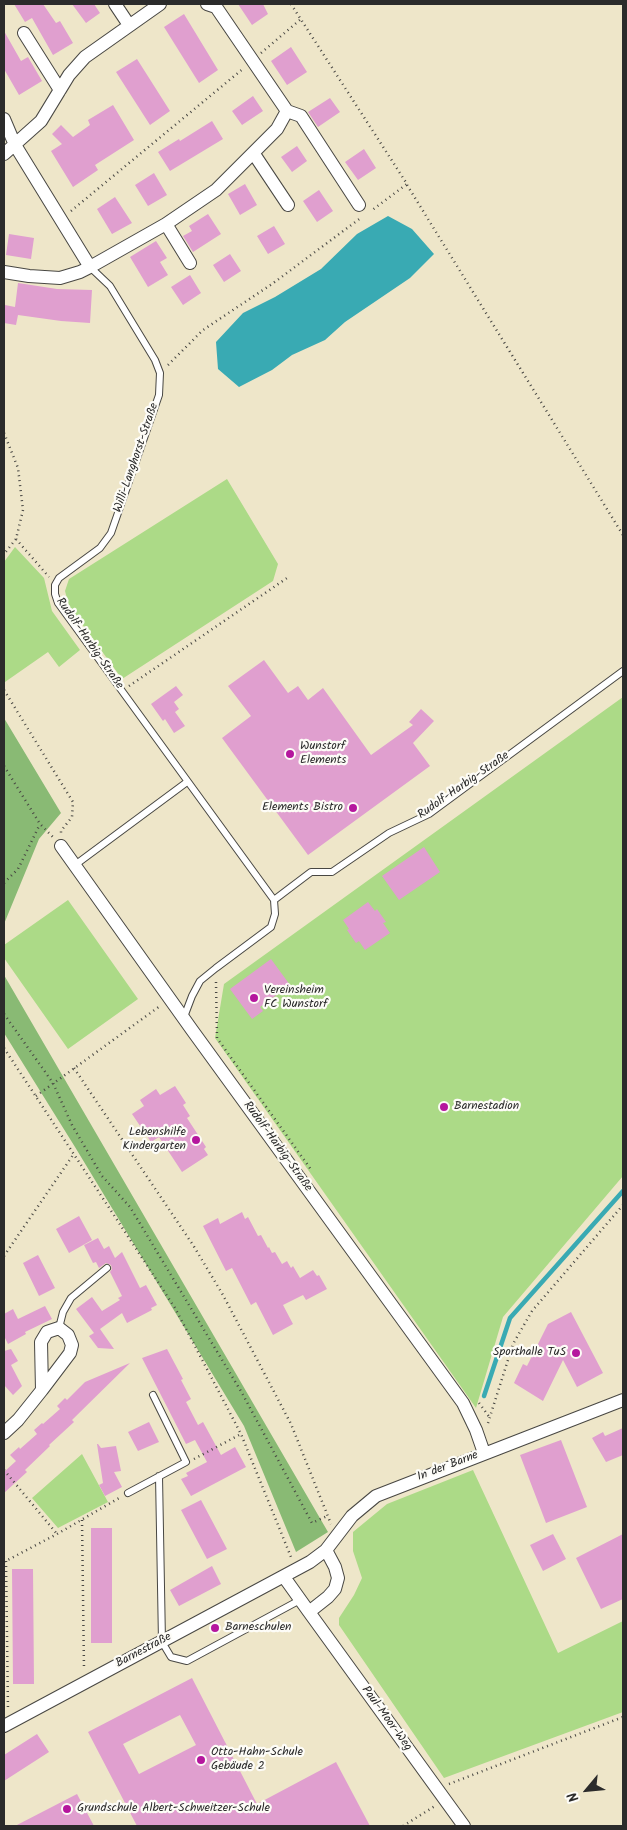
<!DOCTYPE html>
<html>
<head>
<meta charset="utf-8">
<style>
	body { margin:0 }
	#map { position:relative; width:627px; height:1830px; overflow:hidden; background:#eee6c9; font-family:Kalam,sans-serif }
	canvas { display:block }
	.frame { position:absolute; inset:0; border:5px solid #2b2b2b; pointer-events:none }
	.north { position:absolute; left:562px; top:1765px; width:50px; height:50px; -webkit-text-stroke:4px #fdfcf7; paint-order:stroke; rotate:242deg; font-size:14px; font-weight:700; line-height:20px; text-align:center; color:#2b2b2b }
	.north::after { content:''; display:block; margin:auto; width:18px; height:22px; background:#2b2b2b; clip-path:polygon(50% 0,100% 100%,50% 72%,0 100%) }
</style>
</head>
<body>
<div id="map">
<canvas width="627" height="1830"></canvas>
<div class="frame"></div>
<div class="north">N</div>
</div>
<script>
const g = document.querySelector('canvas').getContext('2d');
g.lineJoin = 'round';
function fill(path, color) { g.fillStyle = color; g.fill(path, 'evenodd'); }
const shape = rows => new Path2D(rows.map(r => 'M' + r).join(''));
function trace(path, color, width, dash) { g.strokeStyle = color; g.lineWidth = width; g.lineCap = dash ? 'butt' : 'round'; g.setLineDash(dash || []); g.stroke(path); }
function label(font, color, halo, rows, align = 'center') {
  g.font = font + ' Kalam,sans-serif'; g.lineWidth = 4.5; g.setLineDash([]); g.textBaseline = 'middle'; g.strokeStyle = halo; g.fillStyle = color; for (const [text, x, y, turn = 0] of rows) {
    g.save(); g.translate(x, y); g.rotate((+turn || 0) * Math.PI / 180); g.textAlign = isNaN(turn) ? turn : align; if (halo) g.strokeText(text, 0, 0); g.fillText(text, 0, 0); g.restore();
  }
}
fill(shape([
	[227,479,278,564,273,581,122,679,69,606,65,591,69,579],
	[15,547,44,578,52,611,80,650,59,667,48,652,5,682,4,679,4,562],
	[623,697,623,1176,503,1317,476,1408,215,1038,224,984],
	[68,900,138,999,68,1049,4,958,4,945],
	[82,1454,108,1502,58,1528,32,1498],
	[473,1470,558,1653,623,1621,623,1712,444,1778,339,1625,339,1618,354,1595,362,1578,353,1551,353,1532,387,1504]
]), '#acda87');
fill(shape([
	[4,718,61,813,39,839,4,924],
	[4,975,328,1532,296,1552,244,1426,75,1147,4,1033]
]), '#89ba74');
fill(shape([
	[388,216,412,229,434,254,410,278,345,322,325,340,292,355,272,370,239,387,218,369,216,342,243,313,275,297,321,269,357,234]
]), '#39aab3');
trace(shape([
	[484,1396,510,1318,623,1191]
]), '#39aab3', 4.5);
fill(shape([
	[14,4,43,4,56,23,60,21,73,43,53,55,32,18,25,22],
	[72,4,94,4,100,13,86,23],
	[238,4,263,4,268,14,252,25],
	[184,14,218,70,199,83,164,27],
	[4,31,21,61,28,57,42,81,19,95,4,69],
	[291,47,307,72,287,85,271,61],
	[137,59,170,111,150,125,116,72],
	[253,96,263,111,242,125,232,111],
	[330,98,340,112,318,127,308,112],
	[113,105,134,140,95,165,98,170,73,187,51,151,62,144,52,134,61,125,73,137,90,125,88,120],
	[212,121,223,139,170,171,158,152,179,139,180,141],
	[297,146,307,161,292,172,281,157],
	[364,149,376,168,358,180,345,162],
	[154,173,167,195,148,206,135,185],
	[245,184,257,205,240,215,228,194],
	[319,190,333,211,317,222,303,201],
	[115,197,132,223,112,234,97,209],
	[208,214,221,234,193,252,183,236,192,231,189,226],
	[274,226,285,244,268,254,257,236],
	[9,234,34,238,31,259,6,255],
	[156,241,167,258,160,262,168,275,148,287,130,257],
	[230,254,241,271,224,282,213,265],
	[190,275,201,293,183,305,171,287],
	[18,283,57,289,92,290,90,323,61,321,18,315,16,325,4,323,5,305,15,307],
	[264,660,288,693,298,686,308,700,323,688,371,755,413,725,409,722,421,709,434,721,413,743,430,766,308,855,222,738,251,716,228,686],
	[176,686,183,695,174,702,179,709,175,712,185,726,174,733,165,719,163,721,151,704],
	[424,847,440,872,399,900,382,876],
	[368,902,375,911,377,909,386,922,383,923,390,933,365,950,359,941,356,943,347,930,349,929,343,920],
	[271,959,290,985,260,1007,263,1011,252,1019,230,989],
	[175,1086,186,1103,183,1105,190,1116,187,1118,206,1147,204,1149,208,1155,182,1172,159,1137,151,1142,132,1114,144,1106,140,1100,156,1089,160,1095],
	[242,1212,245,1219,248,1217,258,1236,261,1235,268,1248,269,1247,272,1253,275,1252,282,1264,287,1261,291,1268,293,1266,300,1278,313,1270,317,1276,319,1275,327,1289,306,1300,303,1295,283,1305,293,1324,273,1335,256,1302,251,1305,232,1268,226,1271,203,1226,218,1218,220,1224],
	[79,1216,92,1240,69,1253,56,1229],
	[98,1238,104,1249,109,1246,115,1258,122,1252,140,1288,146,1285,157,1305,151,1308,152,1310,127,1323,122,1313,100,1329,114,1349,98,1348,89,1336,94,1333,76,1309,92,1297,102,1311,120,1300,118,1298,122,1296,110,1272,112,1269,111,1265,106,1263,99,1268,96,1262,93,1263,84,1245],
	[38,1255,55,1288,39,1296,23,1263],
	[45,1306,52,1319,25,1332,26,1334,8,1344,4,1336,4,1314,13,1309,18,1319],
	[571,1312,603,1373,577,1387,563,1360,543,1401,514,1383,523,1364,527,1366,548,1324],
	[11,1349,18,1361,11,1365,22,1386,13,1395,4,1385,4,1351],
	[167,1349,183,1379,181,1380,191,1399,186,1402,198,1425,203,1422,221,1455,235,1447,246,1467,191,1496,181,1479,188,1476,186,1473,207,1462,195,1440,186,1444,142,1358],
	[130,1363,72,1420,74,1422,49,1445,50,1446,25,1470,27,1472,4,1493,4,1472,16,1461,10,1455,19,1447,20,1449,37,1434,34,1430,42,1423,43,1424,60,1409,57,1406,65,1398,67,1400,85,1382],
	[149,1422,159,1442,138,1451,128,1432],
	[623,1428,623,1455,606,1462,592,1438,603,1432,605,1436],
	[561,1440,587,1507,546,1523,520,1455],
	[97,1444,98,1444,101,1448,116,1446,121,1471,114,1472,122,1487,105,1496,99,1485,103,1483],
	[201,1500,227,1549,207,1559,181,1510],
	[91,1528,112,1528,112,1643,91,1643],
	[553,1534,566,1559,543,1571,530,1545],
	[623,1534,623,1599,601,1609,576,1558],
	[212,1566,221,1584,179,1606,170,1590],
	[12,1569,33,1569,34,1684,13,1684],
	[192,1678,257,1804,336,1762,370,1826,137,1826,88,1732],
	[180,1715,196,1745,139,1774,123,1744],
	[37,1734,49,1752,4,1781,4,1755],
	[77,1794,94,1826,15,1826]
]), '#e09fcf');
const lane = shape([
	[90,267,110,286,155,360,160,373,159,395,111,533,100,548,59,578,55,585,55,594,58,603,274,900,275,914,271,927,216,968,200,981,192,996,184,1017],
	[75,865,187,782],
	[274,900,311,872,332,872,389,833,429,814,623,671],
	[59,1328,63,1312,71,1298,107,1268],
	[159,1476,162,1642,171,1657,187,1661,300,1600],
	[128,1493,186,1462,153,1395]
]);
const street = shape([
	[115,4,129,25],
	[24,33,60,90],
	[287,111,301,116,359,205],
	[4,119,15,145,90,267],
	[4,154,41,121,69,75,85,57,160,4],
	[254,154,288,205],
	[166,224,190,263],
	[4,272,29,276,60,278,80,272,90,267,166,224,216,190,277,129,287,111,216,7,207,4],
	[61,846,192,1030,463,1403,476,1430,484,1453],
	[4,1433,18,1420,42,1390,70,1353,72,1345,68,1335,59,1328,47,1332,41,1342,42,1390],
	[284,1577,309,1612,328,1597,335,1589,338,1578,335,1567,326,1550],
	[309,1612,464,1826],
	[4,1726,310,1562,326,1550,352,1516,376,1496,623,1400]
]);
trace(lane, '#484743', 8);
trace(street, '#484743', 14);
trace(shape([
	[291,4,407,184,371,211],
	[261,53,301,19],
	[407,185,623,535],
	[71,211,244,68],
	[168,365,203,330,272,284,362,217],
	[4,433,18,468,23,510,16,539,4,554],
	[16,539,49,577],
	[129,686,290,576],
	[4,690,73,802,72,817,61,831,61,834],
	[4,766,40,824,53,837],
	[4,883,18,869,40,824],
	[216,982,217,1038,312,1171],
	[4,1014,53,1083,72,1125,102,1176,130,1207,242,1393,312,1523,327,1516],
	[4,1048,175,1308,241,1434,291,1557],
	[74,1068,193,1245,223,1295,291,1424,331,1524],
	[36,1096,160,1006],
	[4,1256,73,1155],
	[479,1403,490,1418],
	[488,1423,513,1344,532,1311,623,1205],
	[194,1459,241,1434],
	[4,1470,57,1534],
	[82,1520,84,1669],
	[6,1561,8,1710],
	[4,1562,57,1534,121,1497],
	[449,1784,623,1717],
	[403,1826,435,1806]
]), '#484743', 2.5, [1, 4]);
trace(lane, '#fff', 6);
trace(street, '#fff', 12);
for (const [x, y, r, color] of [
	[290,754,5,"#b5179e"],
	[353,808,5,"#b5179e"],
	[254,998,5,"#b5179e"],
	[444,1107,5,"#b5179e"],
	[196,1140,5,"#b5179e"],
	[576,1353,5,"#b5179e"],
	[215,1628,5,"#b5179e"],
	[201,1760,5,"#b5179e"],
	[67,1809,5,"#b5179e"]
]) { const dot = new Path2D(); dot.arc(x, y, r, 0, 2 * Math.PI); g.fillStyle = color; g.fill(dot); trace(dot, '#fdfcf7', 2); }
label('12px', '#2b2b2b', '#fdfcf7', [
	["Willi-Langhorst-Straße",137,458,-71],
	["Rudolf-Harbig-Straße",89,644,55],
	["Rudolf-Harbig-Straße",464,786,-35],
	["Rudolf-Harbig-Straße",277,1147,54],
	["In der Barne",448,1467,-21],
	["Barnestraße",144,1651,-28],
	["Paul-Moor-Weg",386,1719,54]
]);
label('12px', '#2b2b2b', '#fdfcf7', [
	["Wunstorf",300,747],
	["Elements",300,761],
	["Elements Bistro",343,808,"right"],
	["Vereinsheim",264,991],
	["FC Wunstorf",264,1005],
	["Barnestadion",454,1107],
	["Lebenshilfe",186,1133,"right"],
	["Kindergarten",186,1147,"right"],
	["Sporthalle TuS",566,1353,"right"],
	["Barneschulen",225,1628],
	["Otto-Hahn-Schule",211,1753],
	["Gebäude 2",211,1767],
	["Grundschule Albert-Schweitzer-Schule",77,1809]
], 'left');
</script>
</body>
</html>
